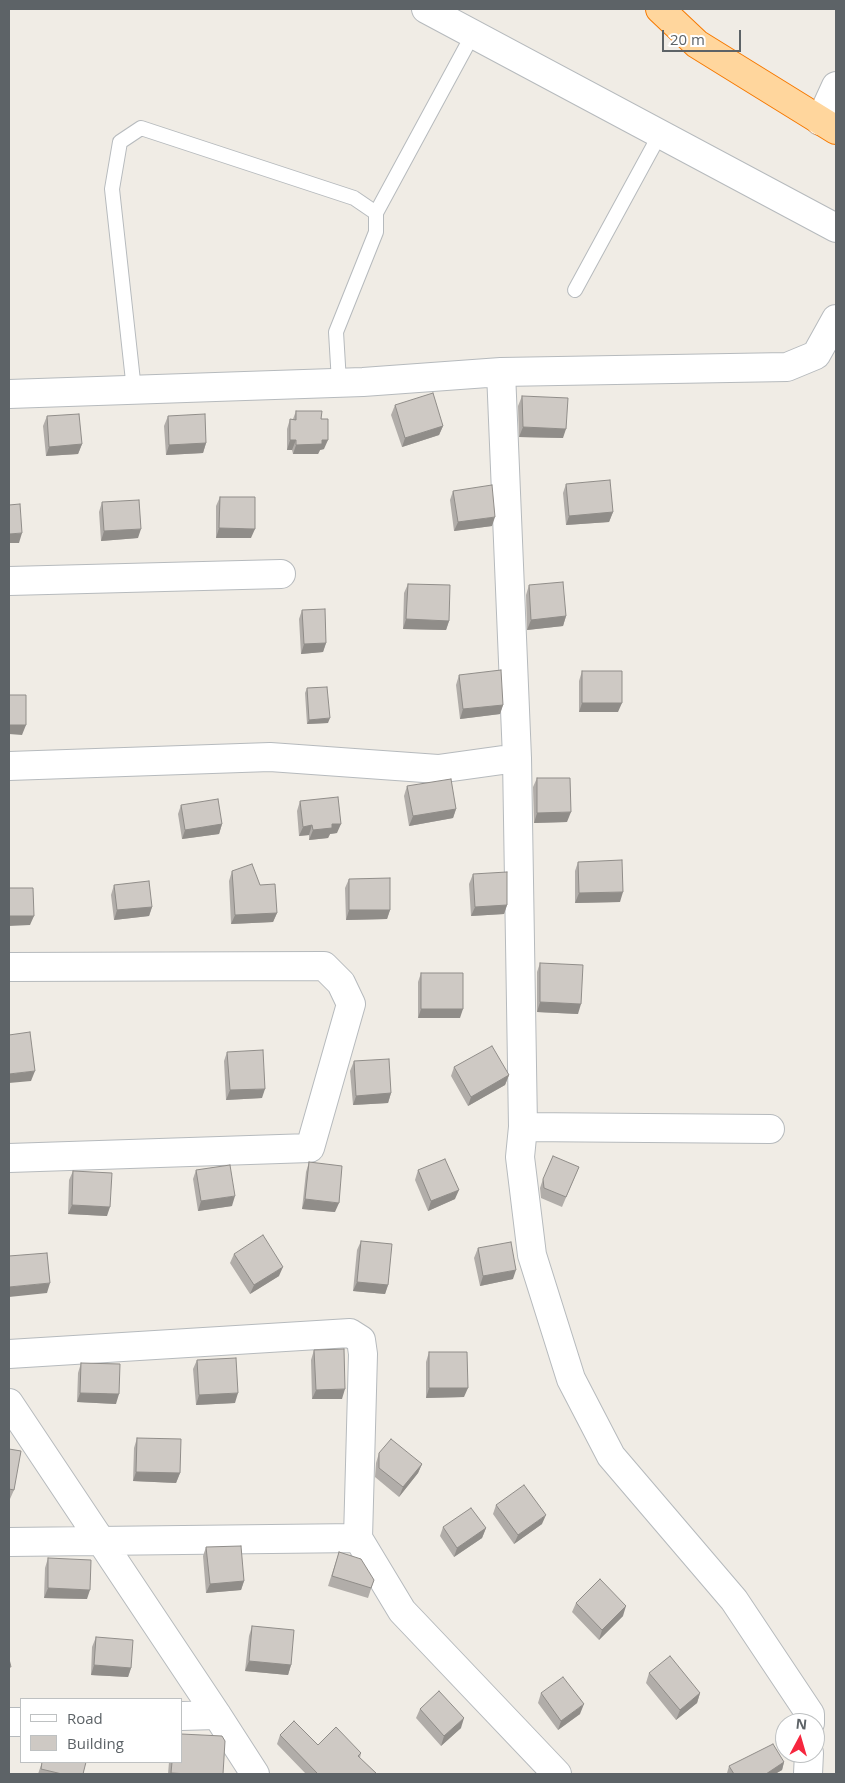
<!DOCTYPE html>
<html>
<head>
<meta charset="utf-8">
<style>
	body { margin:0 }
	#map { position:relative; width:845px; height:1783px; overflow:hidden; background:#f0ece5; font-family:"Open Sans",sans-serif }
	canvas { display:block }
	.frame { position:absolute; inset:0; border:10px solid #5d6367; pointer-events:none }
	.legend { position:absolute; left:20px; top:1698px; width:162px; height:65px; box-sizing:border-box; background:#fff; border:1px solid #bec1c2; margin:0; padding:6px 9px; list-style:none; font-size:15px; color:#5d6367 }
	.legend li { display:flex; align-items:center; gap:10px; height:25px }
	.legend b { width:25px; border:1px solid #bec1c2 }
	.north { position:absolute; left:775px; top:1713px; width:50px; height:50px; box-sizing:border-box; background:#fff; border:1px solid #bec1c2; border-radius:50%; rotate:6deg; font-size:14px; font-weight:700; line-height:20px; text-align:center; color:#5d6367 }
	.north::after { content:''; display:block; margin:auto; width:18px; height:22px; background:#f6263e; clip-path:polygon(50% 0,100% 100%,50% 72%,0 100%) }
	.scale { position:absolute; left:662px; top:30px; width:79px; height:22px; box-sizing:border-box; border:2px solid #5d6367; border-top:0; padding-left:6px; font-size:15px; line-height:18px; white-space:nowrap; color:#5d6367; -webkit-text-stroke:4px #fff; paint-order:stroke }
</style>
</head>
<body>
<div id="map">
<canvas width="845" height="1783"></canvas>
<div class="frame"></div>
<ul class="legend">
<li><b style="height:6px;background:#fff"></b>Road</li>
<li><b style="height:14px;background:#cec9c4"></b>Building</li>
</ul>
<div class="north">N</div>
<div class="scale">20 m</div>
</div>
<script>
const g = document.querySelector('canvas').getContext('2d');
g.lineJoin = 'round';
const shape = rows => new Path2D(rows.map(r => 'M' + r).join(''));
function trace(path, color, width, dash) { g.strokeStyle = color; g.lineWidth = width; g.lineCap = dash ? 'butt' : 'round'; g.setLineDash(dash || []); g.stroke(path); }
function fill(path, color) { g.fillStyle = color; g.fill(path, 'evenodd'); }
const service = shape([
	[376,213,473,34],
	[575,290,660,134],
	[134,390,112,189,120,142,141,128,354,198,376,213,376,232,336,332,339,382]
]);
const minor = shape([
	[426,9,836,228],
	[820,121,836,86],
	[501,372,517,758,523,1127,520,1157,532,1255,571,1379,611,1456,734,1600,810,1714,810,1723],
	[9,394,363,382,501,372,787,367,816,355,836,319],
	[9,581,281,574],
	[9,766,270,757,438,769,517,758],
	[9,967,324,966,341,983,351,1004,310,1148,9,1158],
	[523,1127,770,1129],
	[9,1354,350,1333,361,1340,363,1354,358,1538,9,1542],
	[9,1403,217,1715,255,1774],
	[358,1538,402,1611,557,1774],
	[181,1716,217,1715],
	[9,1722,21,1722],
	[808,1774,809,1753]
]);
const trunk = shape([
	[660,9,697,44,836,130]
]);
trace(service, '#b6babd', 16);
trace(minor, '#b6babd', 30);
trace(trunk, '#f67900', 30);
trace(service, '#fff', 14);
trace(minor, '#fff', 28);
trace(trunk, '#ffd69d', 28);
fill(shape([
	[522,396,563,438,519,437,518,406],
	[395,405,443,426,439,435,402,447,391,415],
	[296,411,321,419,324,449,320,450,318,454,293,454,292,450,287,450,287,429,290,419,293,419],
	[47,416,82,444,78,454,46,456,43,426],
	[168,416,206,443,203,453,166,455,164,426],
	[566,484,613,512,609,522,566,525,563,493],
	[453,491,492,526,454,531,450,500],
	[220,497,251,538,216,538,216,506],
	[102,502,138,538,101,541,99,512],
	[408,584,449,621,446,630,403,629,404,593],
	[529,585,566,616,563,626,527,630,526,595],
	[302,610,326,643,323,652,301,654,299,619],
	[582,671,618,712,579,712,579,681],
	[459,675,503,705,500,714,460,719,456,685],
	[307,688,328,723,307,724,305,693],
	[537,778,567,822,534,823,533,787],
	[407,786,456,809,453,818,409,826,404,796],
	[300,801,337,833,330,834,328,838,309,840,309,835,299,836,297,811],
	[181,805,222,824,219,834,182,839,178,814],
	[578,862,620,902,575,903,575,871],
	[232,871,260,885,277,913,273,922,231,924,229,881],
	[473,874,507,905,504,914,471,916,469,884],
	[349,879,390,910,387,919,346,920,345,888],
	[114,885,152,907,149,916,114,920,111,895],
	[540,963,578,1014,537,1012,537,972],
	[421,973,460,1018,418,1018,418,982],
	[227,1052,262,1098,226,1100,224,1061],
	[354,1061,391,1093,388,1103,353,1105,350,1071],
	[454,1067,509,1075,505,1085,468,1106,451,1076],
	[309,1162,335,1212,302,1209,306,1172],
	[579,1167,562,1207,541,1198,540,1188,543,1179],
	[196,1170,232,1206,198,1211,193,1179],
	[418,1170,455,1199,428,1211,415,1180],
	[73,1171,107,1216,68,1214,69,1180],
	[361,1241,388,1285,385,1294,353,1291,357,1250],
	[478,1248,513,1279,480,1286,474,1258],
	[234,1254,279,1276,250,1294,230,1263],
	[314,1350,342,1399,312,1399,311,1360],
	[429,1352,464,1397,426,1398,426,1362],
	[197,1360,235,1403,196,1405,193,1369],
	[81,1363,116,1404,77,1402,78,1373],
	[137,1438,180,1473,176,1483,133,1481,134,1448],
	[9,1449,14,1490,10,1499,9,1499],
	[379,1453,422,1464,418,1473,399,1497,375,1477,376,1463],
	[496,1505,542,1524,514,1544,493,1514],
	[443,1527,486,1528,482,1538,454,1557,440,1536],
	[206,1547,244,1581,241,1590,206,1593,203,1556],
	[339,1552,374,1580,368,1598,328,1586],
	[48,1558,87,1599,44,1598,45,1568],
	[576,1603,623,1616,599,1640,572,1612],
	[252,1626,291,1665,288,1675,245,1671,249,1636],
	[96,1637,131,1668,128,1677,91,1675,92,1647],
	[649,1673,700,1693,697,1703,676,1720,646,1683],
	[541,1693,580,1714,558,1730,538,1703],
	[420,1709,461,1728,441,1746,416,1718],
	[280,1735,318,1745,361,1753,360,1758,377,1774,306,1774,277,1744],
	[42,1762,86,1762,83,1774,38,1774],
	[169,1762,181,1762,223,1774,168,1774],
	[784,1762,782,1770,775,1774,727,1774,727,1773,729,1766]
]), '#b1ada9');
fill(shape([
	[443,426,439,435,402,447,405,438],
	[523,427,566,429,563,438,519,437],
	[290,440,296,440,292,450,287,450],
	[322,440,328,440,324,449,320,450,318,454,293,454,296,445],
	[206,443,203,453,166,455,169,445],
	[82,444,78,454,46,456,49,447],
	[613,512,609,522,566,525,569,516],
	[495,517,492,526,454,531,458,522],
	[219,528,255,529,251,538,216,538],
	[141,529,138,538,101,541,104,531],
	[22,533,19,543,9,543,9,534],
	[566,616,563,626,527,630,531,620],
	[406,619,449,621,446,630,403,629],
	[326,643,323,652,301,654,304,644],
	[582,703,622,703,618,712,579,712],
	[503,705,500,714,460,719,463,709],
	[330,718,328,723,307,724,309,720],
	[9,725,26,725,22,735,9,734],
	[456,809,453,818,409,826,413,816],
	[571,812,567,822,534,823,537,813],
	[222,824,219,834,182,839,185,830],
	[332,824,341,824,337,833,330,834,328,838,309,840,313,830],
	[312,825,309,835,299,836,303,827],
	[623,892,620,902,575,903,579,893],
	[507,905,504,914,471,916,475,907],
	[152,907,149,916,114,920,117,910],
	[349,910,390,910,387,919,346,920],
	[277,913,273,922,231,924,235,915],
	[9,916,34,916,30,925,9,926],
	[540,1002,581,1004,578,1014,537,1012],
	[421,1009,463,1009,460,1018,418,1018],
	[35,1071,31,1081,9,1083,9,1074],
	[509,1075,505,1085,468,1106,471,1097],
	[265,1089,262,1098,226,1100,230,1090],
	[391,1093,388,1103,353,1105,356,1096],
	[459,1190,455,1199,428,1211,431,1201],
	[235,1196,232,1206,198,1211,201,1201],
	[305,1199,339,1203,335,1212,302,1209],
	[72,1205,110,1207,107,1216,68,1214],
	[283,1267,279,1276,250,1294,254,1285],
	[516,1270,513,1279,480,1286,483,1276],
	[357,1282,388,1285,385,1294,353,1291],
	[50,1283,47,1293,9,1297,9,1287],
	[429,1388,468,1388,464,1397,426,1398],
	[345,1389,342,1399,312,1399,316,1390],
	[80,1393,119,1394,116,1404,77,1402],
	[238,1393,235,1403,196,1405,199,1395],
	[422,1464,418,1473,399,1497,403,1487],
	[136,1472,180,1473,176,1483,133,1481],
	[546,1515,542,1524,514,1544,518,1535],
	[486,1528,482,1538,454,1557,457,1548],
	[244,1581,241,1590,206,1593,210,1584],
	[48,1588,90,1590,87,1599,44,1598],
	[626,1606,623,1616,599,1640,602,1630],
	[249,1661,291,1665,288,1675,245,1671],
	[94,1665,131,1668,128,1677,91,1675],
	[700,1693,697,1703,676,1720,680,1710],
	[584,1704,580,1714,558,1730,561,1721],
	[464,1718,461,1728,441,1746,444,1736],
	[784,1762,782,1770,775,1774,766,1774]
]), '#908d89');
const building = shape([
	[433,393,443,426,405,438,395,405,433,393],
	[522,396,568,398,566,429,523,427,522,396],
	[296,411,322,411,321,419,328,419,328,440,322,440,322,444,296,445,296,440,290,440,290,419,296,420,296,411],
	[79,414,82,444,49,447,47,416,79,414],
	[205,414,206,443,169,445,168,416,205,414],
	[610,480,613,512,569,516,566,484,610,480],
	[492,485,495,517,458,522,453,491,492,485],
	[220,497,255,497,255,529,219,528,220,497],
	[139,500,141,529,104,531,102,502,139,500],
	[20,504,22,533,9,534,9,505,20,504],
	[563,582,566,616,531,620,529,585,563,582],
	[408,584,450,585,449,621,406,619,408,584],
	[325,609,326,643,304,644,302,610,325,609],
	[501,670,503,705,463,709,459,675,501,670],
	[582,671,622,671,622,703,582,703,582,671],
	[327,687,330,718,309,720,307,688,327,687],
	[9,695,26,695,26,725,9,725,9,695],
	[537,778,570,778,571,812,537,813,537,778],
	[451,779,456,809,413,816,407,786,451,779],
	[338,797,341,824,332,824,332,828,313,830,312,825,303,827,300,801,338,797],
	[218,799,222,824,185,830,181,805,218,799],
	[622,860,623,892,579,893,578,862,622,860],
	[252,864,260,885,275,884,277,913,235,915,232,871,252,864],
	[507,872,507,905,475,907,473,874,507,872],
	[390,878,390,910,349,910,349,879,390,878],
	[149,881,152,907,117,910,114,885,149,881],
	[9,888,33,888,34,916,9,916,9,888],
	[540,963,583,965,581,1004,540,1002,540,963],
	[421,973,463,973,463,1009,421,1009,421,973],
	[30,1032,35,1071,9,1074,9,1035,30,1032],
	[492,1046,509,1075,471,1097,454,1067,492,1046],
	[263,1050,265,1089,230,1090,227,1052,263,1050],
	[389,1059,391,1093,356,1096,354,1061,389,1059],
	[553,1156,579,1167,566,1197,544,1188,543,1179,553,1156],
	[445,1159,459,1190,431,1201,418,1170,445,1159],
	[309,1162,342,1166,339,1203,305,1199,309,1162],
	[230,1165,235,1196,201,1201,196,1170,230,1165],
	[73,1171,112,1173,110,1207,72,1205,73,1171],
	[263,1235,283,1267,254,1285,234,1254,263,1235],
	[361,1241,392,1244,388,1285,357,1282,361,1241],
	[511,1242,516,1270,483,1276,478,1248,511,1242],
	[47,1253,50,1283,9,1287,9,1256,47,1253],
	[344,1349,345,1389,316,1390,314,1350,344,1349],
	[429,1352,467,1352,468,1388,429,1388,429,1352],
	[236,1358,238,1393,199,1395,197,1360,236,1358],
	[81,1363,120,1364,119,1394,80,1393,81,1363],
	[137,1438,181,1439,180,1473,136,1472,137,1438],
	[391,1439,422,1464,403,1487,379,1468,379,1453,391,1439],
	[9,1449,21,1451,14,1490,9,1489,9,1449],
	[524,1485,546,1515,518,1535,496,1505,524,1485],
	[471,1508,486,1528,457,1548,443,1527,471,1508],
	[241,1546,244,1581,210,1584,206,1547,241,1546],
	[339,1552,361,1559,374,1580,371,1588,332,1576,339,1552],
	[48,1558,91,1560,90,1590,48,1588,48,1558],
	[600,1579,626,1606,602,1630,576,1603,600,1579],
	[252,1626,294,1630,291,1665,249,1661,252,1626],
	[96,1637,133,1640,131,1668,94,1665,96,1637],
	[670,1656,700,1693,680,1710,649,1673,670,1656],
	[9,1659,11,1667,9,1667,9,1659],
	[563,1677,584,1704,561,1721,541,1693,563,1677],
	[439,1691,464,1718,444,1736,420,1709,439,1691],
	[294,1721,318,1745,336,1727,361,1753,358,1756,377,1774,318,1774,280,1735,294,1721],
	[181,1734,222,1736,225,1741,223,1774,189,1774,171,1773,172,1762,181,1762,181,1734],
	[773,1744,784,1762,766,1774,734,1774,729,1766,773,1744],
	[42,1762,86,1762,83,1774,62,1774,41,1769,42,1762]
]);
fill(building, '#cec9c4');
trace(building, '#908d89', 1);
</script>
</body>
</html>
